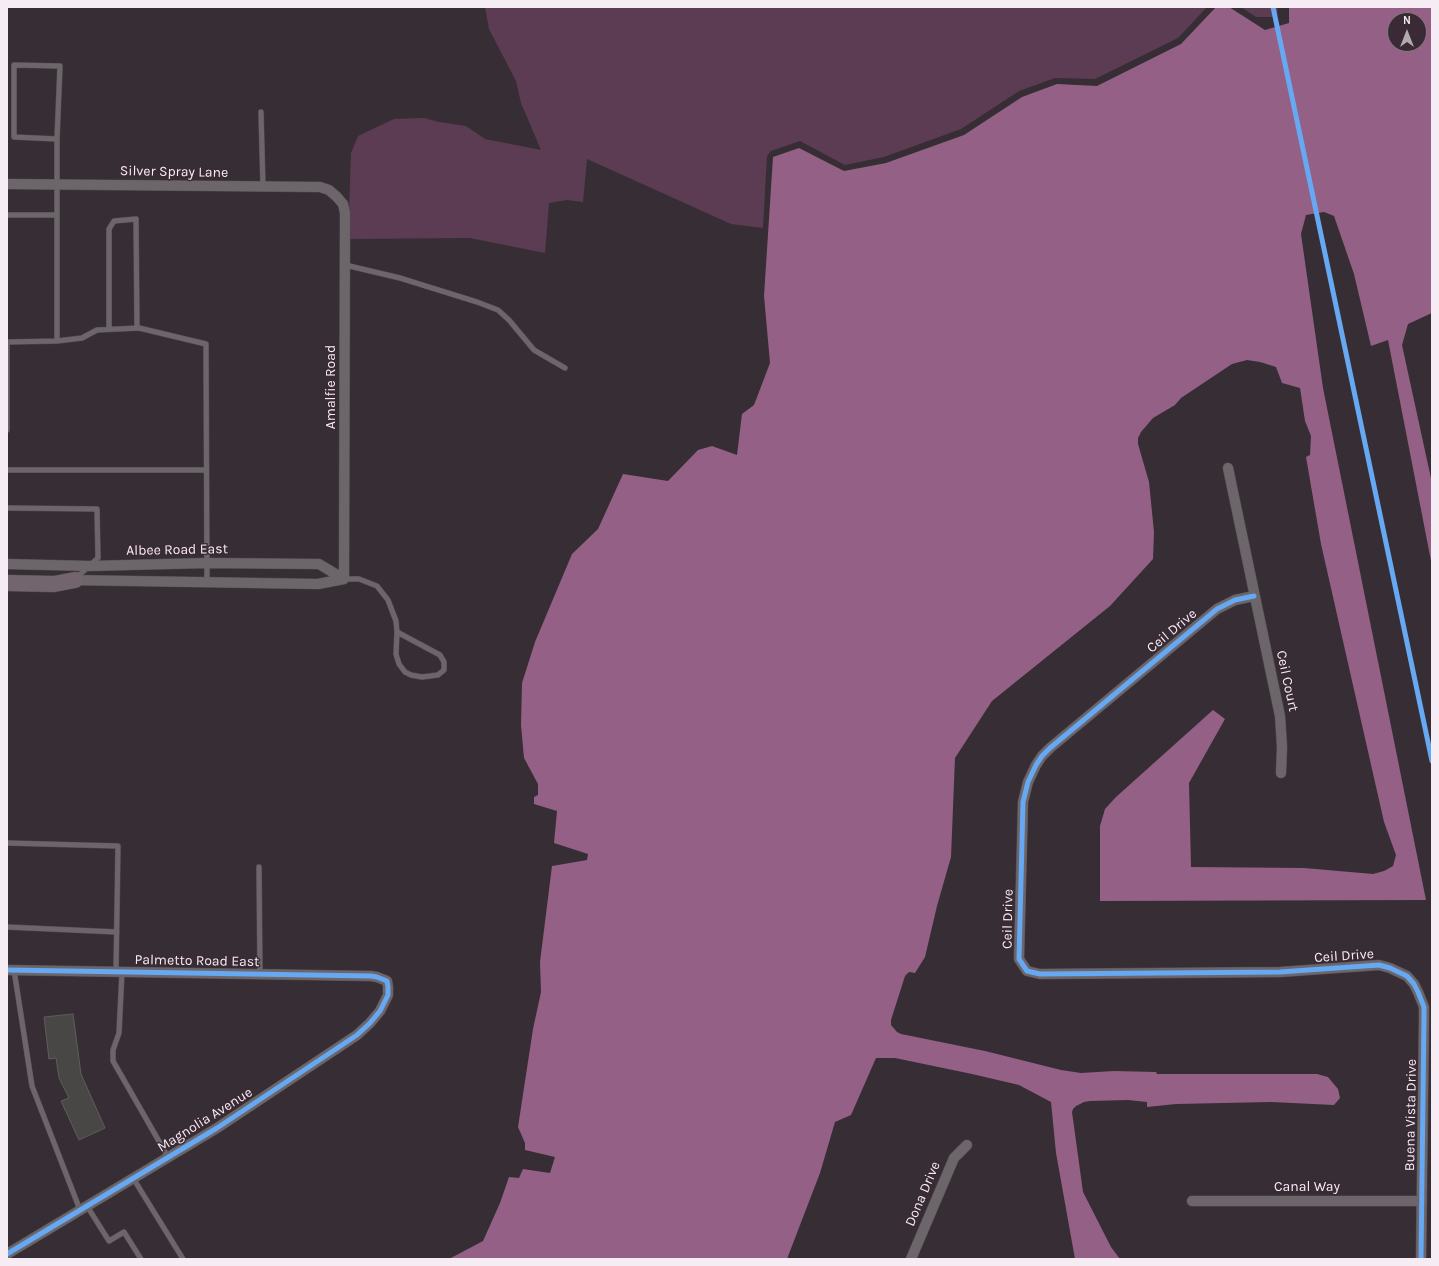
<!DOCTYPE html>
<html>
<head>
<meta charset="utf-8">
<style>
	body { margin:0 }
	#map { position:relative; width:1439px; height:1266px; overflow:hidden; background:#362e34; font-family:Karla,sans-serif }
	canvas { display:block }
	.frame { position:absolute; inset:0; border:8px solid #f6ecf3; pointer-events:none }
	.north { position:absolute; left:1387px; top:12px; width:40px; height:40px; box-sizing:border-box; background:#3a2a35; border:1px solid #857881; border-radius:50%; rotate:0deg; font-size:11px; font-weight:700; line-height:16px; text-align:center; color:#f6ecf3 }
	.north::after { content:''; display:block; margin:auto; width:14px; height:18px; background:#b3aab0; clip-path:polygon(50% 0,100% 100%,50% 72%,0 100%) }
</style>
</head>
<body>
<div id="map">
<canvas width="1439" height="1266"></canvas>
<div class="frame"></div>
<div class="north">N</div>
</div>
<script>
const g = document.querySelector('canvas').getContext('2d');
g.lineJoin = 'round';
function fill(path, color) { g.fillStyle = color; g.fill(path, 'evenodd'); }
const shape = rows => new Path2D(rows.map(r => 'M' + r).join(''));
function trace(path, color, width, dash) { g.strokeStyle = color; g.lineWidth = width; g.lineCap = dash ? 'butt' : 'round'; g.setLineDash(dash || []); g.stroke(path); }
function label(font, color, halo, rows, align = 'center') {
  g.font = font + ' Karla,sans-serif'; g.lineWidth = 3; g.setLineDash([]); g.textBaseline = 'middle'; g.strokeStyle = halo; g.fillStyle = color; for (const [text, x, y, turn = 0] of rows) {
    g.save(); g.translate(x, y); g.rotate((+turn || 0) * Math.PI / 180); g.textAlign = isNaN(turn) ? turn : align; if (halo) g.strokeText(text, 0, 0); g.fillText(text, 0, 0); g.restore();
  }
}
fill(shape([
	[485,7,1207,7,1178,38,1095,79,1055,78,1019,91,961,129,884,157,845,165,800,141,771,151,767,156,763,228,731,224,587,159,583,202,567,200,549,203,545,253,470,238,348,239,351,153,358,136,394,119,424,118,439,122,466,126,485,139,541,150,521,103,516,81,489,29],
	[1241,7,1278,7,1277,17,1256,17]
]), '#5c3c53');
fill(shape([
	[1216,7,1229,7,1265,30,1289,23,1289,7,1432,7,1432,313,1408,324,1402,345,1432,483,1432,566,1388,340,1371,346,1354,274,1334,216,1324,212,1306,215,1301,234,1323,388,1426,900,1100,901,1100,826,1105,809,1116,797,1213,710,1225,719,1189,783,1191,867,1304,868,1373,874,1384,871,1393,866,1396,855,1384,822,1321,544,1306,457,1310,455,1311,436,1305,421,1300,388,1282,383,1276,367,1260,362,1247,360,1232,364,1181,398,1175,405,1153,418,1141,432,1138,438,1138,444,1149,482,1154,532,1153,559,1110,606,992,701,955,758,951,857,937,906,925,957,915,973,909,972,905,976,891,1020,891,1025,897,1032,901,1034,985,1051,1061,1070,1081,1073,1114,1071,1156,1072,1157,1074,1317,1074,1328,1077,1338,1089,1340,1098,1334,1105,1271,1102,1176,1104,1147,1107,1147,1102,1128,1100,1090,1101,1084,1102,1076,1106,1073,1109,1072,1112,1083,1192,1111,1247,1120,1259,1075,1259,1056,1153,1051,1102,1019,1085,972,1074,895,1058,876,1058,851,1115,835,1122,820,1173,787,1259,449,1259,483,1241,500,1203,509,1177,519,1178,523,1169,550,1173,555,1157,525,1150,525,1143,518,1127,533,1029,541,992,540,962,552,866,587,860,588,854,554,843,557,811,534,804,534,797,538,795,538,784,524,758,521,725,522,683,535,642,572,554,598,529,623,474,668,481,698,450,712,446,737,455,742,414,754,405,770,363,764,296,773,157,799,148,844,171,886,163,964,135,1022,97,1057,84,1097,86,1181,44],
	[1395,20,1419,20,1419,44,1395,44]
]), '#946085');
const building = shape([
	[73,1014,81,1074,105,1128,79,1140,61,1101,69,1098,59,1078,56,1058,49,1059,44,1017,73,1014]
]);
fill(building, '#494646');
trace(building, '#5f5c5b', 1);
const lane = shape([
	[261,112,263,187],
	[7,215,57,215],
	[345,265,400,278,477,302,498,310,509,320,534,350,565,368],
	[109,329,109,229,114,221,136,219,137,328],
	[57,341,82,338,97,330,139,328,206,344,207,582],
	[7,342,57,341,57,139,14,137,14,65,60,66,57,139],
	[7,430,7,342],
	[7,470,206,470],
	[7,508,97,509,98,558,76,578],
	[344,579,359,579,377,586,388,600,396,621,397,632,396,654,399,664,405,672,411,675,422,677,438,675,444,670,444,662,440,655,397,632],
	[7,843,118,846,116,972],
	[259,867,260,975],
	[7,927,117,932],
	[14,970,32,1086,80,1210],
	[122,972,119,1033,113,1050,113,1061,168,1157],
	[133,1178,183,1259],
	[87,1206,109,1241,124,1232,141,1259]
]);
const street = shape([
	[7,184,320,187,329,190,337,197,343,204,345,213,344,579],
	[1228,468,1280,716,1282,747,1281,773],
	[7,564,90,566,207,563,319,564,344,579],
	[69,580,318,584,344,579],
	[1254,596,1235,600,1217,609,1050,748,1042,756,1036,765,1028,782,1023,802,1019,959,1027,971,1040,974,1280,972,1379,965,1390,968,1407,976,1414,984,1418,992,1424,1007,1424,1018,1421,1259],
	[7,970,371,976,377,977,387,981,388,987,388,995,380,1011,370,1023,357,1035,217,1128,7,1254],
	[1192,1201,1422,1201],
	[911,1259,954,1158,967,1145]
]);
const primary = shape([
	[7,583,54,584,75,580]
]);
trace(lane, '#514a4f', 6);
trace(street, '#514a4f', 11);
trace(primary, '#514a4f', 17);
trace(lane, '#6c656a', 5);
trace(street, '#6c656a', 10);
trace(primary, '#72656e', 16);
trace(shape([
	[1273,7,1432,761],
	[1254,596,1235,600,1217,609,1050,748,1042,756,1036,765,1028,782,1023,802,1019,959,1027,971,1040,974,1280,972,1379,965,1390,968,1407,976,1414,984,1418,992,1424,1007,1424,1018,1421,1259],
	[7,970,371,976,377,977,387,981,388,987,388,995,380,1011,370,1023,357,1035,217,1128,7,1254]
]), '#66a8f1', 5);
label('14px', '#f6ecf3', '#3a2a35', [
	["Silver Spray Lane",174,172,1],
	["Amalfie Road",331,387,-90],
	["Albee Road East",177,550,-1],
	["Ceil Drive",1172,631,-40],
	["Ceil Court",1287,681,78],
	["Ceil Drive",1008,919,-89],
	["Ceil Drive",1344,956,-4],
	["Palmetto Road East",197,961,1],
	["Buena Vista Drive",1411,1115,-89],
	["Magnolia Avenue",205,1120,-32],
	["Canal Way",1307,1187],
	["Dona Drive",923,1194,-67]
]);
</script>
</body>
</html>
